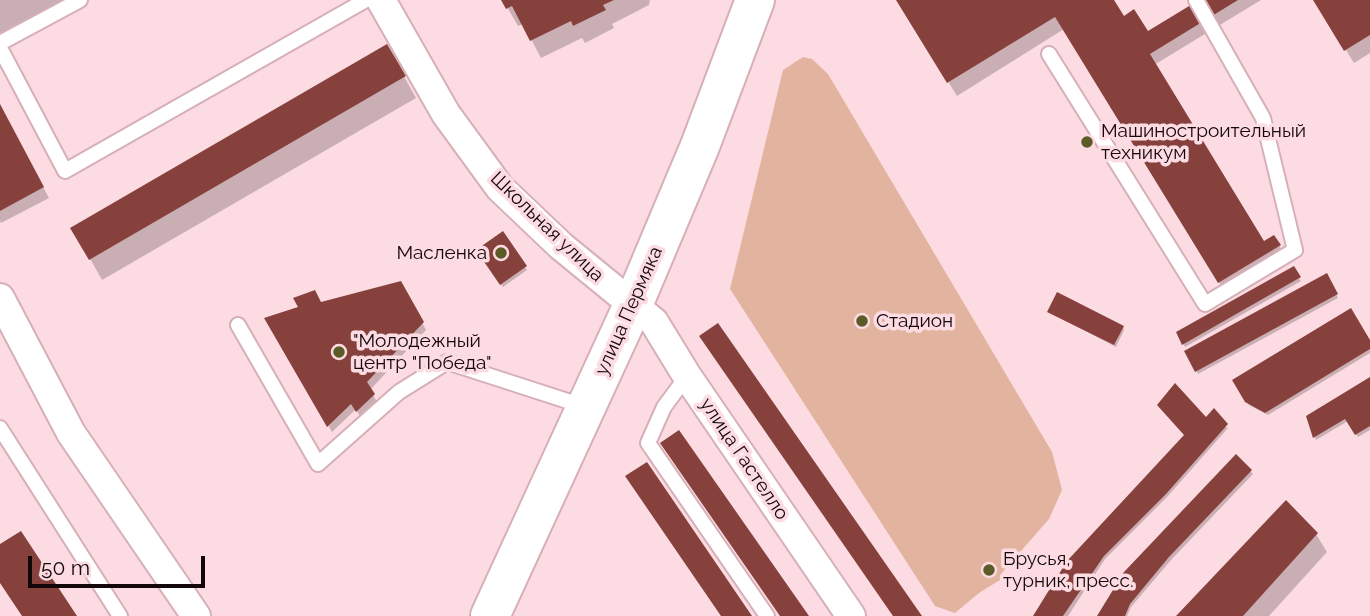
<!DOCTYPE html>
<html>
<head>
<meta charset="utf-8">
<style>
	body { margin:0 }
	#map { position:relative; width:1370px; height:616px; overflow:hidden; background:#fcdbe2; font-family:Raleway,sans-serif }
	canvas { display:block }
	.scale { position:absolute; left:28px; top:556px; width:177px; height:32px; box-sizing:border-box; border:4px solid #13070a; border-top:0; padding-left:9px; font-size:21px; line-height:24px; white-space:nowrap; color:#13070a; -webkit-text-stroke:5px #fcdbe2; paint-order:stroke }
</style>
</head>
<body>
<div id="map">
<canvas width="1370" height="616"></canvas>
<div class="scale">50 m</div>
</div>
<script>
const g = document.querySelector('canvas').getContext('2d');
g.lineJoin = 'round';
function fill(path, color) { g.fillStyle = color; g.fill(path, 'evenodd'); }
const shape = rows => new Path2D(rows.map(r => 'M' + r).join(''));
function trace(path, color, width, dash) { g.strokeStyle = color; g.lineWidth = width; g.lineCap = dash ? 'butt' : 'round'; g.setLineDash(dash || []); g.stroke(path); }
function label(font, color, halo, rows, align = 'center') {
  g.font = font + ' Raleway,sans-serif'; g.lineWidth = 7; g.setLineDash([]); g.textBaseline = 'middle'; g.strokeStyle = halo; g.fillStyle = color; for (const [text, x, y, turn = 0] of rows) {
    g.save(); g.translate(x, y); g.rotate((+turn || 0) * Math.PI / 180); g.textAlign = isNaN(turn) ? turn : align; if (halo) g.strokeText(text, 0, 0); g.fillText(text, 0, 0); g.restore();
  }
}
fill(shape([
	[803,57,812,59,828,74,1052,452,1062,490,1049,519,1001,574,1003,578,979,593,955,613,935,606,730,289,783,70]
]), '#e2b49f');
fill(shape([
	[0,0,63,0,0,36],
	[503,0,650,0,649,5,612,24,614,28,585,43,582,38,541,58,523,24,518,26],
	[898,0,1112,0,1123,18,1148,34,1202,0,1261,0,1154,65,1264,243,1274,237,1287,259,1227,295,1064,29,957,96],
	[1315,0,1370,0,1370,53,1354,63],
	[387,46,416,98,102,280,73,228],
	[0,106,49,198,1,223,0,221],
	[502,233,527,270,503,287,478,250],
	[1293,268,1301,281,1185,347,1178,333],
	[1326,275,1338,298,1198,374,1186,352],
	[400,283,426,330,370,390,377,402,361,418,356,409,332,432,266,319],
	[1049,312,1123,327,1124,330,1116,347],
	[1370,343,1370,353,1268,415,1249,405,1234,381],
	[1370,379,1370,430,1358,437,1348,421,1316,440,1308,417],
	[1206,420,1228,428,1167,497,1105,559,1068,616,1035,616,1186,435],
	[1236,456,1253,474,1171,560,1131,607,1127,616,1098,616,1126,573],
	[1286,503,1316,534,1327,552,1269,616,1179,616]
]), '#0003');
fill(shape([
	[501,0,614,0,603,5,606,10,573,26,571,21,530,41,512,6,506,9],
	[896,0,1114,0,1124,16,1134,9,1148,31,1199,0,1238,0,1150,54,1264,241,1274,235,1281,245,1218,283,1055,17,947,83],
	[1313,0,1370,0,1370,35,1344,51],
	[387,44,406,76,89,260,70,228],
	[0,104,44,187,0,211],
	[503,231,527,266,500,285,476,250],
	[1294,266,1301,277,1182,345,1176,332],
	[1327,273,1338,294,1195,372,1184,351],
	[401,281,424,322,367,382,375,394,356,412,351,404,327,427,264,318,298,307,293,298,315,290,321,302],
	[1057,292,1124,326,1114,345,1047,312],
	[1351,308,1370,340,1370,349,1265,413,1245,402,1232,380],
	[718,323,922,616,893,616,699,336],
	[1370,377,1370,426,1355,435,1345,419,1313,438,1306,416],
	[1175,383,1206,417,1214,408,1228,424,1166,494,1104,556,1063,616,1033,616,1067,561,1184,435,1157,405],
	[679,430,809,616,780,616,660,443],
	[1236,454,1252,470,1169,557,1130,604,1125,616,1097,616,1124,572],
	[647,462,752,616,721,616,625,476],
	[1286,500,1318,533,1243,616,1176,616],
	[21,531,77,616,22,616,0,583,0,544]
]), '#86413d');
const service = shape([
	[0,43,80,0],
	[0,48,65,171,366,0],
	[1049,54,1205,304,1295,250,1263,118,1196,0],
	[238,325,318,464,399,392,447,362,586,407],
	[687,376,664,407,648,443,767,616],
	[0,428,120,616]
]);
const minor = shape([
	[381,0,446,114,500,188,561,246,654,322,687,376,851,616],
	[0,298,71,433,196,616]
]);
const secondary = shape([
	[490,616,633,305,700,146,755,0]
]);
trace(service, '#d6afb7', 18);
trace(minor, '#d6afb7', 32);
trace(secondary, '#d6afb7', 42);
trace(service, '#fff', 14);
trace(minor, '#fff', 28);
trace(secondary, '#fff', 38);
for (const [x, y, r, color] of [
	[1087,142,7,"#5c5a27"],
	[501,253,7,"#5c5a27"],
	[862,321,7,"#5c5a27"],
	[339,352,7,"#5c5a27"],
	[989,570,7,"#5c5a27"]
]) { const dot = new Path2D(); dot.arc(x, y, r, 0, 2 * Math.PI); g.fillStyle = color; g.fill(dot); trace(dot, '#fcdbe2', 2.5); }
label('19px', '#13070a', '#fcdbe2', [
	["Машиностроительный",1101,131],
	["техникум",1101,153],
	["Масленка",487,253,"right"],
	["Стадион",876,321],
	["\"Молодежный",353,341],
	["центр \"Победа\"",353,363],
	["Брусья,",1003,559],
	["турник, пресс.",1003,581]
], 'left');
label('19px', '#13070a', '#fcdbe2', [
	["Школьная улица",547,227,44],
	["улица Пермяка",629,311,-66],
	["улица Гастелло",744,459,56]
]);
</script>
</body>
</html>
